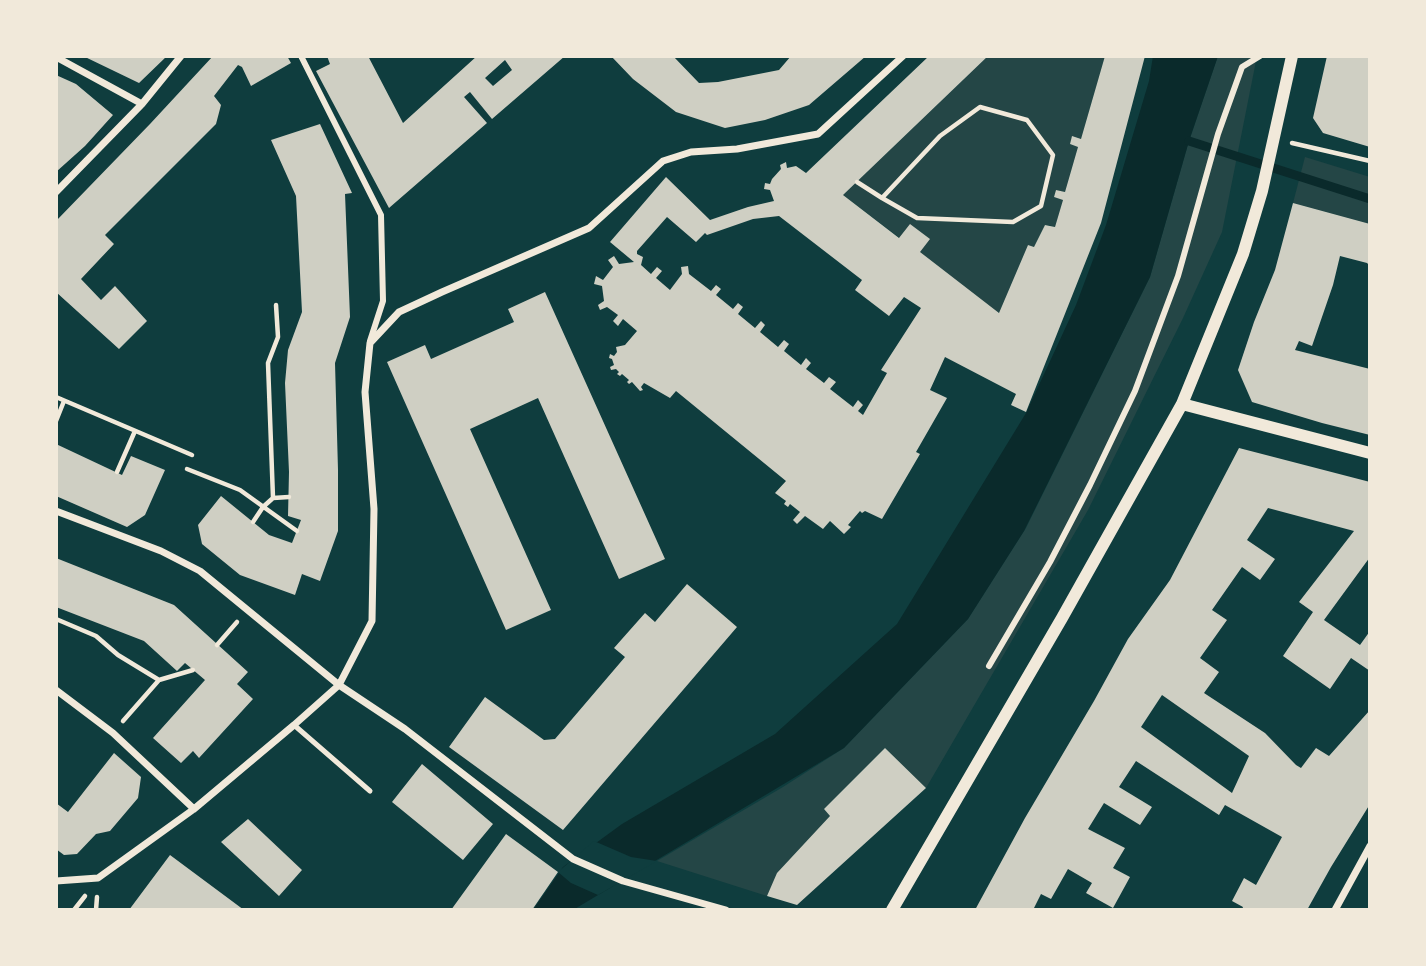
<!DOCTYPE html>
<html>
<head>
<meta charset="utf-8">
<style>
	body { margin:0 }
	#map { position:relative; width:1426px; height:966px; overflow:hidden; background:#0f3d3e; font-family:Mulish,sans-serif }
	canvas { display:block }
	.frame { position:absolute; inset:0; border:58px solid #f1e9da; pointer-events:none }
</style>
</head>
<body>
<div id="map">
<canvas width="1426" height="966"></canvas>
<div class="frame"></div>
</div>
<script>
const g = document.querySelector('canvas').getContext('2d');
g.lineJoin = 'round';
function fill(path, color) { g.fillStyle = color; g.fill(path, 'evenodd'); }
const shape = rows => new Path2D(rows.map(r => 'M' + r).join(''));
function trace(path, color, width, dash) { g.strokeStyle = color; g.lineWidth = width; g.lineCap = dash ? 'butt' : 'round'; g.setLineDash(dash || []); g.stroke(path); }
fill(shape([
	[988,56,1105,56,1081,139,1072,137,1070,144,1078,147,1065,192,1056,190,1054,197,1063,200,1055,227,1049,225,1045,225,1034,247,1028,245,999,313,843,195],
	[1218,56,1257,56,1222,232,1183,318,1088,510,926,788,885,748,824,809,830,816,778,873,767,896,657,861,783,787,844,748,968,619,1026,528,1150,277,1189,141],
	[1305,157,1370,177,1370,224,1293,203]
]), '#244646');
fill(shape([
	[1153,56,1218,56,1189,141,1150,277,1024,531,968,619,844,748,573,910,533,910,563,867,622,824,775,734,897,624,1026,413,1076,305,1106,225,1149,81]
]), '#0a2a2b');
fill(shape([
	[594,841,631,857,657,861,598,895,571,883,558,872]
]), '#0f3d3e');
trace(shape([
	[1189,141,1370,199]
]), '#0a2a2b', 9);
fill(shape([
	[83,56,167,56,139,83],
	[213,56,287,56,291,63,251,86,242,67,238,65,214,96,221,105,216,124,105,235,114,244,81,279,101,300,115,286,147,321,119,349,56,292,56,221,150,124],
	[327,56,368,56,403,123,477,56,565,56,492,119,470,92,464,97,487,123,389,208,316,71,330,64],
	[505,60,512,70,493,86,485,78],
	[611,56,673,56,699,83,718,82,779,70,791,56,866,56,809,105,765,120,725,128,676,112,633,79],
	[929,56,988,56,843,195,899,238,910,224,930,239,920,252,999,313,1028,245,1034,247,1045,225,1055,227,1063,200,1054,197,1056,190,1065,192,1078,147,1070,144,1072,136,1081,139,1105,56,1145,56,1101,223,1026,412,1011,405,1016,394,945,357,930,390,947,398,916,452,920,454,882,519,865,511,862,513,860,511,848,525,851,527,844,534,830,521,823,529,805,516,797,524,793,520,800,512,790,504,788,507,784,504,786,501,775,493,786,481,676,391,670,398,644,383,641,387,643,390,640,391,632,382,629,384,627,382,629,380,622,374,620,376,617,374,619,372,616,369,611,370,610,367,614,365,612,359,609,358,610,354,614,356,617,352,616,347,625,345,637,331,623,319,618,326,613,321,618,315,607,307,600,310,598,305,604,301,602,286,594,284,596,276,603,280,613,267,608,260,614,256,619,264,634,262,610,242,666,177,710,220,748,207,774,201,770,190,764,189,765,183,770,184,772,179,781,169,780,165,786,162,787,168,796,166,806,173],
	[779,216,862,280,855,290,889,316,904,297,921,308,881,370,887,373,863,415,858,411,863,405,858,400,853,407,830,389,836,382,829,377,824,383,806,369,811,363,806,358,801,365,784,351,789,344,784,340,778,347,760,332,765,325,761,321,755,328,738,314,743,307,738,303,733,309,716,295,721,289,716,285,711,291,689,274,688,266,681,267,682,274,670,290,656,278,662,271,657,267,651,274,641,265,643,257,637,254,637,251,667,217,696,242,705,233,707,235,753,219],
	[1327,56,1370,56,1370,147,1323,133,1313,118],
	[56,75,76,84,113,115,85,146,56,172],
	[320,124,352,193,345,194,350,317,335,363,338,470,338,531,320,581,302,574,295,595,240,575,202,544,198,525,221,496,269,535,292,543,301,520,288,516,289,472,285,383,288,350,302,312,296,196,271,140],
	[1293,203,1370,224,1370,266,1367,263,1340,256,1333,285,1312,346,1299,341,1295,350,1370,369,1370,435,1322,423,1252,402,1238,370,1254,322,1275,270],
	[545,292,665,559,619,579,538,398,470,429,551,610,506,630,387,362,425,345,431,359,514,322,508,309],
	[56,444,122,475,131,456,165,470,145,515,127,527,56,496],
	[1239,448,1370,482,1370,557,1324,620,1360,645,1370,631,1370,671,1351,658,1330,689,1283,656,1313,612,1299,602,1354,531,1268,508,1247,540,1275,559,1260,580,1242,567,1212,610,1227,620,1200,658,1219,672,1204,693,1265,733,1296,765,1301,768,1316,748,1329,756,1370,710,1370,804,1331,867,1307,910,1242,910,1243,907,1232,901,1244,878,1256,885,1282,837,1225,805,1219,815,1136,761,1119,787,1152,807,1140,825,1104,803,1088,829,1125,848,1113,868,1130,877,1113,908,1086,893,1092,883,1068,869,1051,899,1041,894,1033,910,975,910,1025,818,1094,701,1128,639,1170,580],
	[1162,695,1249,756,1232,793,1141,727],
	[56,558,174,605,248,672,237,684,253,699,199,758,193,751,181,763,153,738,205,680,185,663,177,671,144,641,56,607],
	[687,584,737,627,563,830,449,747,485,697,544,740,555,739,625,657,614,648,645,613,655,622],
	[885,748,926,788,797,905,767,896,777,873,830,816,824,809],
	[114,753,141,777,138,798,110,831,96,834,77,854,64,855,56,849,56,803,68,812],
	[422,764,493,824,463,860,392,802],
	[248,819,302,870,279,896,221,842],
	[506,834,558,872,532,910,451,910],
	[170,855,244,910,129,910]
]), '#cfcfc3');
trace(shape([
	[1292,143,1370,161],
	[857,182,882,198,917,218,1013,222,1041,206,1053,155,1027,120,980,107,940,136,882,198],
	[56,397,192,455],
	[56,421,64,401],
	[187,469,240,490,297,531],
	[117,472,135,431],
	[273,498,289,497],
	[253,522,263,507,273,498,268,363,278,337,276,305],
	[56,619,96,636,118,655,159,680],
	[217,645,237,622],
	[123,721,159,680,193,670],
	[74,910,85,896],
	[96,910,97,897]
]), '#f1e9da', 4.5);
trace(shape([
	[294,725,370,791]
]), '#f1e9da', 5);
trace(shape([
	[301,56,381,215,383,301,370,341],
	[989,666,1050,562,1090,485,1135,391,1178,276,1218,134,1242,67,1260,56]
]), '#f1e9da', 6);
trace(shape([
	[56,57,142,104],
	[56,192,142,104,181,56],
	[56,511,161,551,200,571,339,685,405,729,573,859,623,881,726,910],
	[56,690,113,733,194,809],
	[56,881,98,878,194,809,294,725,339,685,372,621,374,509,365,392,370,343,399,312,442,292,589,228,663,161,691,152,737,149,818,134,903,56],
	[1335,910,1370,846]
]), '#f1e9da', 7);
trace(shape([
	[1182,404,1370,453],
	[892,910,1062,618,1182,404,1243,254,1262,191,1292,56]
]), '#f1e9da', 12);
</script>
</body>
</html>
